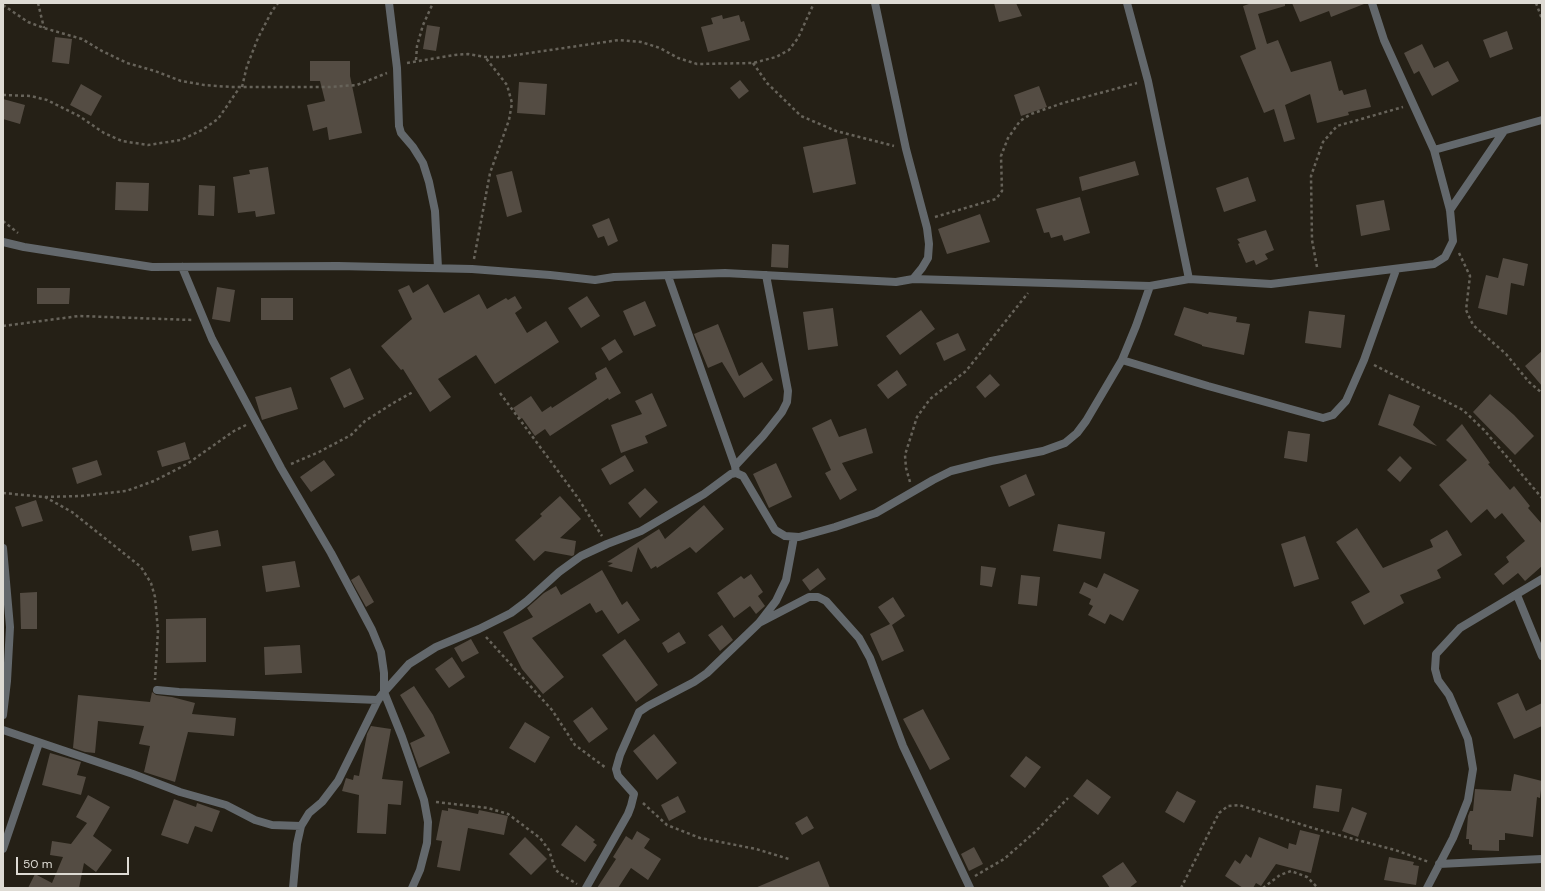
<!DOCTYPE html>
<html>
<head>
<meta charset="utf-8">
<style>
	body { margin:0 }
	#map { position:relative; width:1545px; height:891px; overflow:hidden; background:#252016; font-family:"DM Sans",sans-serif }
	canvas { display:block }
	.frame { position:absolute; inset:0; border:4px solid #dedbd4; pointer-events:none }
	.scale { position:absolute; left:16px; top:857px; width:113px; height:18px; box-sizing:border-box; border:2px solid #dedbd4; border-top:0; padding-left:5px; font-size:12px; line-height:14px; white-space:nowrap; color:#dedbd4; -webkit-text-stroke:3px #252016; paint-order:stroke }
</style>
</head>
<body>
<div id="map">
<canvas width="1545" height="891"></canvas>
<div class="frame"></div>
<div class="scale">50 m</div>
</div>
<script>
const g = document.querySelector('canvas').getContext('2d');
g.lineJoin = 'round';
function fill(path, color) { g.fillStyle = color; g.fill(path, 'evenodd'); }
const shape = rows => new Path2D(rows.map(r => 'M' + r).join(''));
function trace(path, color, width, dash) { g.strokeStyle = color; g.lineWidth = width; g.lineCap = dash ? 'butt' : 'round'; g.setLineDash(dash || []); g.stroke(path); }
fill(shape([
	[994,3,1016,3,1022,16,999,22],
	[1252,3,1285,3,1285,6,1258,14,1267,44,1278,40,1291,72,1331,61,1339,91,1342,90,1344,95,1366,89,1371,107,1348,112,1349,115,1317,123,1310,94,1285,105,1295,139,1284,142,1274,109,1264,113,1240,56,1256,49,1243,6],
	[1292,3,1364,3,1364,4,1331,17,1329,11,1300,22],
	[722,15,723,19,739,15,741,22,744,21,750,40,708,52,701,27,713,24,711,18],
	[427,25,440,27,436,51,423,49],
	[1507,31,1513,49,1490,58,1483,40],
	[55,37,72,39,69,64,52,62],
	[1422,44,1434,68,1448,61,1459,81,1432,96,1419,71,1414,74,1404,53],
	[310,61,350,61,350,76,362,133,329,140,327,127,313,131,307,105,325,101,320,81,310,81],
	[740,80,749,91,739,99,730,88],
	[519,82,547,84,545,115,517,113],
	[81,84,102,96,91,116,70,105],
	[1039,86,1047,107,1021,116,1014,95],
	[3,99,25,105,20,124,3,119],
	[847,138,856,184,813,193,803,147],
	[1135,161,1139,175,1082,191,1079,177],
	[268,167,275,214,256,217,255,211,238,213,233,177,250,174,249,170],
	[512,171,522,212,507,217,496,175],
	[1248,177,1256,201,1224,212,1216,188],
	[116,182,149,183,148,211,115,210],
	[199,185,215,186,214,216,198,215],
	[1080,197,1090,233,1064,241,1062,235,1051,238,1049,232,1044,233,1036,209],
	[1384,200,1390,230,1361,236,1356,205],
	[980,214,990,242,947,254,938,229],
	[609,218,618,241,608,246,604,236,598,238,592,225],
	[1266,230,1274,250,1265,254,1268,259,1256,265,1254,260,1246,263,1238,244,1240,243,1237,239],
	[772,244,789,245,788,268,771,267],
	[1503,258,1528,264,1524,286,1511,283,1507,315,1478,308,1486,275,1498,278],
	[428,284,444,313,479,294,487,309,506,298,508,300,515,296,522,308,515,313,527,333,546,321,559,342,495,384,476,355,438,379,451,397,430,412,403,369,401,370,381,346,412,319,398,290,409,285,413,293],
	[217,287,235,290,230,322,212,319],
	[37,288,70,288,69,304,37,304],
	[587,296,600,316,581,328,568,308],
	[261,298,293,298,293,320,261,320],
	[645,301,656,326,634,336,623,311],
	[1184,307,1208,314,1209,312,1237,317,1236,322,1250,324,1244,355,1202,346,1202,345,1174,335],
	[833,308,838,346,808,350,803,312],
	[921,310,935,329,900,355,886,336],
	[1309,311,1345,315,1341,348,1305,343],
	[718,324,739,376,762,362,773,380,744,398,722,362,708,368,694,334],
	[958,333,966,350,944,361,936,343],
	[615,339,623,352,609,361,601,348],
	[1542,351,1542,386,1525,366],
	[606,367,621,393,609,400,608,398,550,436,545,429,535,436,522,418,520,419,513,408,531,396,542,412,551,406,552,408,597,379,595,373],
	[350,368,364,399,344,408,330,378],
	[897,370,907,385,888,399,877,385],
	[990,374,1000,385,985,398,976,387],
	[291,387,298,409,262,420,255,397],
	[652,393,667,426,645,436,648,443,621,453,611,425,642,414,635,401],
	[1389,394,1420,406,1413,425,1437,446,1378,425],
	[1490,394,1514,415,1534,436,1515,455,1473,412],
	[831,419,839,437,866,428,873,453,842,463,857,490,840,500,825,473,831,470,812,428],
	[1462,424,1490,463,1488,464,1510,490,1514,486,1530,506,1528,508,1542,524,1542,566,1525,581,1518,573,1503,585,1494,574,1509,562,1506,557,1525,541,1502,513,1495,519,1487,509,1471,523,1439,485,1467,460,1446,440],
	[1288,431,1310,434,1307,462,1284,458],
	[185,442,190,459,162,467,157,451],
	[625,455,634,471,610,485,601,469],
	[1400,456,1412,468,1400,482,1387,470],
	[97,460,102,475,77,484,72,468],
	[324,460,335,475,311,492,300,477],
	[776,463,792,497,769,508,753,474],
	[1026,474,1035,495,1009,507,1000,486],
	[645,488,658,502,640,518,628,503],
	[560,496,581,519,560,538,576,541,574,555,572,556,545,551,534,561,515,540,542,516,540,514],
	[36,500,43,521,22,527,15,507],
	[704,505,724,529,696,553,690,547,657,568,656,566,651,569,638,547,632,572,608,566,613,563,607,562,659,529,665,539],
	[1058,524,1105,532,1101,559,1053,551],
	[1357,528,1383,568,1433,547,1430,540,1447,530,1462,555,1437,570,1441,578,1400,595,1404,603,1364,625,1351,602,1370,592,1336,542],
	[218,530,221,546,192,551,189,536],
	[1305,536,1319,579,1294,587,1281,544],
	[295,561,300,587,266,592,262,566],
	[981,566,996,568,992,587,980,585],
	[818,568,826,579,810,591,802,580],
	[602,570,622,605,627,601,640,620,618,634,602,610,596,613,590,603,532,638,564,677,543,694,522,669,503,632,533,617,527,608,544,593,556,586,561,595],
	[1104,573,1139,590,1123,621,1110,614,1105,624,1088,615,1093,606,1089,604,1091,599,1079,593,1084,582,1097,588],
	[751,574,763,592,758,596,765,606,756,614,750,606,734,618,717,593,741,576,744,579],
	[359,575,374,602,366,607,351,580],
	[1021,575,1040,577,1037,606,1018,604],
	[37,592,37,629,21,629,20,593],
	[893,597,905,616,892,625,904,651,882,661,870,634,890,624,878,607],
	[206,618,206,662,166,663,166,619],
	[722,625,733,640,720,651,708,635],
	[679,632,686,643,668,653,662,643],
	[471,639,479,653,462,662,454,648],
	[625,639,658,685,636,702,602,655],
	[300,645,302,673,265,675,264,647],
	[452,657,465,677,449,688,435,669],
	[414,686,433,715,450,753,419,768,410,743,425,736,400,695],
	[152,692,156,695,172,697,195,703,192,714,236,718,234,736,188,732,175,782,144,772,150,746,139,744,144,726,98,721,95,753,85,752,73,748,78,695,150,702],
	[1518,693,1526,711,1542,703,1542,726,1514,739,1497,703],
	[592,707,608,729,589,743,573,721],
	[923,709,950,759,930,770,903,719],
	[525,722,550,737,535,763,509,748],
	[371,726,391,729,382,779,403,781,401,805,388,804,386,834,357,833,359,795,342,791,346,778,353,780,354,775,359,776,367,734],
	[654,734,677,763,657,780,633,751],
	[50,753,81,762,77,775,86,777,81,795,42,785],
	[1026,756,1041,767,1025,788,1010,776],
	[1514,774,1542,781,1540,798,1537,797,1533,837,1505,833,1505,840,1499,840,1499,851,1472,850,1472,845,1469,844,1469,839,1466,839,1468,816,1470,811,1473,811,1475,789,1511,791],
	[1087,779,1111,797,1098,815,1073,796],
	[1316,785,1342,789,1339,812,1313,808],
	[1177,791,1196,801,1184,823,1165,812],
	[88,795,110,807,93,836,112,850,96,872,84,863,79,888,28,888,35,874,52,883,63,857,50,855,52,841,71,844,87,823,76,817],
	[678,796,686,812,669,821,661,805],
	[174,799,196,807,197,803,220,811,212,832,195,826,188,844,161,835],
	[1352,807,1367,813,1358,837,1342,831],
	[448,808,478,814,479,810,508,816,504,835,468,828,460,871,437,867,442,841,436,840,442,810,448,811],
	[807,816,814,828,802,835,795,823],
	[576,825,595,840,593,842,597,845,585,862,561,845],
	[1300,830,1320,835,1311,873,1276,864,1261,886,1256,883,1253,888,1243,888,1225,876,1235,860,1240,864,1246,854,1251,858,1259,837,1288,849,1289,843,1296,845],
	[637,831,650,839,644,848,661,859,648,880,631,868,618,888,597,888,616,859,613,857,626,836,632,840],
	[525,837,547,859,531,875,509,854],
	[974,847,983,864,969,871,961,854],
	[1389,857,1414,862,1413,865,1419,866,1416,885,1384,880],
	[819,861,830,888,755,888],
	[1123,862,1137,882,1129,888,1110,888,1102,876]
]), '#544c43');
trace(shape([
	[38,3,44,28],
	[1536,3,1542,19],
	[3,5,28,22,44,28,82,39,102,51,127,63,155,71,181,81,204,85,231,87,330,87,357,85,387,73],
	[416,60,417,46,423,25,433,3],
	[407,63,455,55,468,54,485,57,502,57,619,40,641,42,660,48,678,58,697,64,753,63,776,57,789,50,798,38,814,3],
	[753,63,767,83,801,116,836,131,894,146],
	[242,87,247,66,258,38,272,11,278,3],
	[3,95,31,96,47,100,79,116,104,133,122,141,148,145,181,140,202,130,218,119,240,87],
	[935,217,996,199,1002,191,1001,156,1008,138,1020,121,1031,114,1063,103,1137,83],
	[3,221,18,233],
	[1459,253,1470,276,1466,310,1473,325,1506,354,1529,382,1542,393],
	[474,259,490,173,509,120,512,103,507,85,485,57],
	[1317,267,1312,240,1311,176,1323,142,1337,126,1403,107],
	[3,326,79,316,192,320],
	[1374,365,1463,410,1484,430,1542,498],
	[500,393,578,498,602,536],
	[291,464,319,452,351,435,365,421,395,402,413,392],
	[910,482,906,468,905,455,917,417,930,399,966,371,1028,293],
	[3,493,45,497,72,512,141,567,151,583,155,597,158,631,155,680],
	[45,497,81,496,126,491,154,481,187,464,234,431,246,425],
	[486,637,552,710,575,745,606,768],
	[436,802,488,808,508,814,540,838,549,850,555,869,559,873,577,884],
	[643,803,667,825,700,838,756,849,789,859],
	[975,876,1004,859,1035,832,1068,798],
	[1181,888,1219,813,1228,806,1239,805,1316,829,1395,850,1429,862],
	[1263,888,1280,875,1291,871,1307,877,1318,888]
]), '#67635a', 2.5, [3, 3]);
trace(shape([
	[389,3,397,68,399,126,401,133,413,147,423,163,429,182,435,211,438,268],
	[1127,3,1148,81,1189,279],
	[1434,150,1542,120],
	[1450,210,1504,131],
	[3,242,24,247,152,267,338,266,472,269,550,275,595,280,614,277,725,273,896,282,913,279,922,268,928,258,929,244,927,228,906,149,875,3],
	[182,267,212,339,281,468,331,553,372,630,381,652,384,673,384,692,402,737,424,800,428,822,427,843,420,870,412,888],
	[668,276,735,466],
	[913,279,1150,286,1189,279,1271,284,1434,264,1445,257,1453,241,1450,210,1434,150,1384,40,1372,3],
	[1122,360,1208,386,1323,418,1333,415,1346,401,1364,360,1396,270],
	[736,473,735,466,763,436,782,412,787,402,788,391,766,275],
	[3,548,10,627,7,681,3,715],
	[1517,595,1542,656],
	[761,622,809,597,818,597,826,601,859,638,870,658,903,746,970,888],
	[157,690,179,692,378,700],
	[3,730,133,774,180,792,226,805,255,820,272,825,301,826],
	[3,849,39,743],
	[1439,864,1542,859],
	[293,888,297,844,301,826,309,813,322,802,338,781,378,700,384,692,409,664,436,647,479,629,511,613,527,601,559,572,581,556,607,544,641,531,704,494,731,474,736,473,743,476,775,530,785,536,799,537,835,527,876,513,933,480,951,471,991,461,1043,451,1065,443,1077,433,1086,421,1122,360,1136,326,1150,286],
	[586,888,628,814,631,806,634,794,618,776,616,769,620,755,639,712,648,706,694,682,707,673,759,623,776,601,786,580,794,537],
	[1427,888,1453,838,1468,800,1473,769,1468,739,1449,695,1438,680,1435,669,1436,654,1460,628,1542,579]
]), '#63686c', 8);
</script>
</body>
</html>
